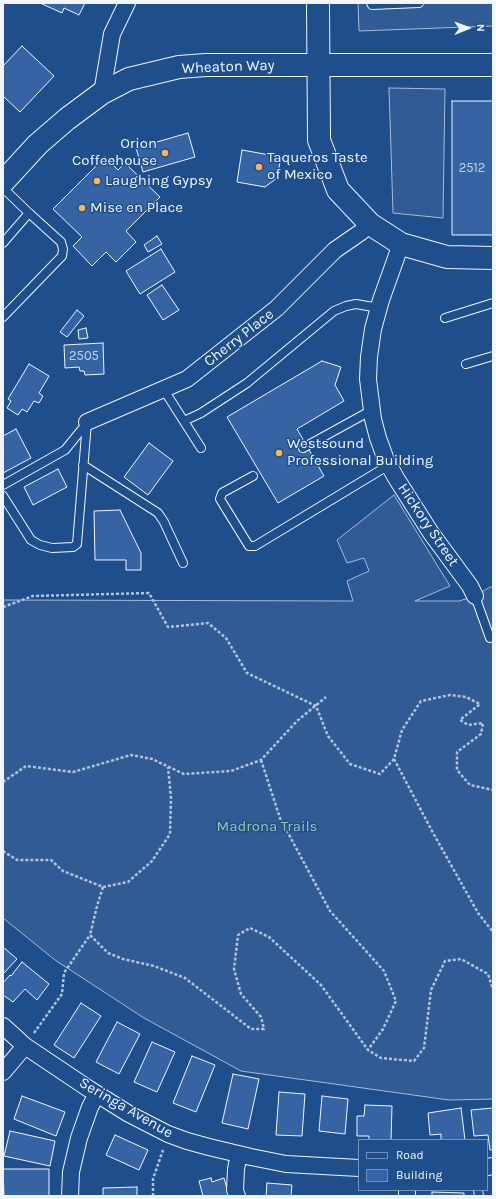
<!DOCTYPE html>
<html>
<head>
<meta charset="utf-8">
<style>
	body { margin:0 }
	#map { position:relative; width:496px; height:1199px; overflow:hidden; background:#1f4e8c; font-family:Karla,sans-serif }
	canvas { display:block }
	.frame { position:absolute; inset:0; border:4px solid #f2f6ff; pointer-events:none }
	.legend { position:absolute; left:358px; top:1139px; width:130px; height:52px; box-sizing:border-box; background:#1f4e8c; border:1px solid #7391ba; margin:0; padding:5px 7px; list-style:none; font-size:12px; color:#f2f6ff }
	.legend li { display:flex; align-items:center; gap:8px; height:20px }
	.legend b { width:20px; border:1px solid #7391ba }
	.north { position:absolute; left:448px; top:8px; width:40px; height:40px; -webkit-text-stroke:3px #1f4e8c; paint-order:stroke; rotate:89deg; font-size:11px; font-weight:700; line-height:16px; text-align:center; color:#f2f6ff }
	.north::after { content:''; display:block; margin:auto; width:14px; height:18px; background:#f2f6ff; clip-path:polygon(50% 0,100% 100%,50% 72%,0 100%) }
</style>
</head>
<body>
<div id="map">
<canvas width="496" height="1199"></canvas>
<div class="frame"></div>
<ul class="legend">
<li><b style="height:5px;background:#1f4e8c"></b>Road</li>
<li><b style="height:11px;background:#3563a3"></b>Building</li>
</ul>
<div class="north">N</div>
</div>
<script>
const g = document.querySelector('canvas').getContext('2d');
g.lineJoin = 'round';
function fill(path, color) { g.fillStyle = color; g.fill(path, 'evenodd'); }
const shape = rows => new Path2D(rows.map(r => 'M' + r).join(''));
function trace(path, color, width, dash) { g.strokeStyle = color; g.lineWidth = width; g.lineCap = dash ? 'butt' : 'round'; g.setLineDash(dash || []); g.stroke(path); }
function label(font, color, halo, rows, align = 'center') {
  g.font = font + ' Karla,sans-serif'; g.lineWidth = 3; g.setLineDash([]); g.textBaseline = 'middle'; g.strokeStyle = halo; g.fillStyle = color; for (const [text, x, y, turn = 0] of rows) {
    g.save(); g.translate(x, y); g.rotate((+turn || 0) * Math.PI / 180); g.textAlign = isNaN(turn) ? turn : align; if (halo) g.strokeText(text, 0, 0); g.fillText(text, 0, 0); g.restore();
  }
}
const built = shape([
	[358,3,493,3,493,26,359,31,358,3],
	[389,88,445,89,443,218,393,213,389,88],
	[394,495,450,586,415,601,459,601,475,596,490,587,493,587,493,1099,449,1100,241,1071,144,1018,55,960,3,918,3,600,353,601,347,581,369,571,364,558,347,563,337,540,394,495]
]);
fill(built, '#305b95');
trace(built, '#a8bbd7', 1);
const building = shape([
	[40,3,85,3,79,15,64,8,62,13,40,3],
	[22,46,54,76,20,112,3,96,3,66,22,46],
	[452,101,493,101,493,235,452,235,452,101],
	[188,133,195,157,143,172,136,148,188,133],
	[242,150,281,157,277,178,265,187,237,182,242,150],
	[105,157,118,170,125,163,160,197,126,231,136,242,116,262,106,252,92,266,73,246,82,237,53,209,105,157],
	[157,236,162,244,148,252,144,245,157,236],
	[161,249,175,272,140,294,126,271,161,249],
	[162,285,179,310,163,320,147,295,162,285],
	[77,310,84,316,67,337,60,332,77,310],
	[86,328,88,338,79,339,78,330,86,328],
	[103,343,104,374,85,375,84,371,80,371,79,367,65,368,64,345,103,343],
	[322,361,341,367,335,385,344,401,297,429,324,476,278,503,227,417,322,361],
	[29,364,49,376,39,393,43,396,39,403,34,401,27,412,22,409,18,415,7,408,11,401,8,399,29,364],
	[16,429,31,458,3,473,3,436,16,429],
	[149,443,173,461,148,495,124,477,149,443],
	[58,469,67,487,33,505,24,487,58,469],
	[120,510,141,553,141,570,126,570,126,560,95,560,94,511,120,510],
	[3,947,17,959,3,974,3,947],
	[22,962,49,984,37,1000,25,989,13,1002,3,995,3,983,10,975,11,976,22,962],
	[81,1003,101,1016,74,1058,54,1045,81,1003],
	[117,1022,140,1034,119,1074,96,1062,117,1022],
	[152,1042,175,1052,157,1092,134,1082,152,1042],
	[192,1056,215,1065,196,1112,173,1103,192,1056],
	[233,1074,259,1079,248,1129,222,1123,233,1074],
	[279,1092,305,1094,302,1136,276,1135,279,1092],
	[22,1096,65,1112,56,1136,14,1119,22,1096],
	[322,1096,348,1099,345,1134,319,1131,322,1096],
	[365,1105,392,1106,391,1140,369,1140,369,1136,357,1136,357,1116,364,1116,365,1105],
	[461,1108,465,1140,441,1140,441,1134,430,1135,428,1113,461,1108],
	[493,1108,493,1150,490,1150,488,1135,474,1136,471,1110,493,1108],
	[10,1131,55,1141,50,1166,4,1156,10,1131],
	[115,1135,148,1150,139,1170,106,1155,115,1135],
	[3,1169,49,1169,49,1196,4,1196,3,1169],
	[211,1178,212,1182,224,1178,229,1196,203,1196,199,1181,211,1178],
	[267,1183,292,1185,291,1196,266,1196,267,1183],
	[137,1187,137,1196,103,1196,103,1188,137,1187],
	[432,1192,464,1193,464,1196,432,1196,432,1192]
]);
fill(building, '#3563a3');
trace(building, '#f2f6ff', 1);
const lane = shape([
	[371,3,372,5,419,3],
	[3,188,29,213,3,243],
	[3,317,62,256,63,249,61,242,29,213],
	[445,318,493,303],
	[466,364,493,356],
	[164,390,201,448],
	[184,421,201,413,247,383,334,311,346,306,356,304,379,308],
	[303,448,372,410],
	[83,465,158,513,164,522,183,563],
	[253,476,222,493,220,499,249,546,255,546,389,465],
	[3,485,65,450,87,423],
	[3,496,31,540,40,545,52,548,73,547,77,544,87,422],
	[475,596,490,638],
	[478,1190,479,1196]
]);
const street = shape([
	[102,93,112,34,127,3],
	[401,244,381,300,373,329,369,357,368,379,373,419,378,438,386,460,396,478,431,533,470,586,475,596],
	[87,422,187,379,277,308,335,250,361,232,370,224],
	[3,1026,25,1046,89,1089,129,1114,168,1134,187,1141,209,1147,251,1157,286,1164,359,1168],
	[3,1072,25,1046],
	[487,1167,493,1166],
	[70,1196,71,1172,79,1138,90,1107,97,1094],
	[237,1196,235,1190,236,1169,239,1154],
	[407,1196,407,1190]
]);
const secondary = shape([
	[318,3,319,140,338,190,370,224,401,244,447,257,493,258],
	[3,182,38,144,67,119,102,93,129,79,179,67,206,65,493,65]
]);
trace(lane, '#f2f6ff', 10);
trace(street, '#f2f6ff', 18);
trace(secondary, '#f2f6ff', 24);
trace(shape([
	[3,607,33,596,149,593,168,627,208,623,226,638,247,673,316,706,328,736,350,764,380,774,394,759,402,730,421,701,450,695,466,697,480,704,460,720,468,725,483,723,481,734,457,752,457,770,470,785,493,790],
	[394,759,432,831,478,913,493,932],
	[261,760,280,818,330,911,384,971,396,1001,383,1029,368,1050],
	[3,782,26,766,73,772,131,755,152,759,184,774,231,771,261,760,297,721,326,697],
	[3,851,17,860,51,860,63,871,103,887,97,906,90,935,108,953,123,959,154,966,185,978,251,1029,264,1029,261,1017,241,994,234,969,238,935,250,928,269,937,321,985,368,1050,381,1058,414,1061,424,1048,431,990,445,961,461,959,488,974,493,990],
	[103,887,128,882,152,861,170,834,171,798,168,767],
	[34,1033,62,994,64,973,90,935],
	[153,1196,153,1179,163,1150]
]), '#b3c4dc', 2.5, [3, 2]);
trace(lane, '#1f4e8c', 8);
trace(street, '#1f4e8c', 16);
trace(secondary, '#1f4e8c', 22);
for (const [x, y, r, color] of [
	[165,153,4,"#ffb74d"],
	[259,167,4,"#ffb74d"],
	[97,181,4,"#ffb74d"],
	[82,208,4,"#ffb74d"],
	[279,453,4,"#ffb74d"]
]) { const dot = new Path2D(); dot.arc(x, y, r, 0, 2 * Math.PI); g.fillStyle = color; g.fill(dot); trace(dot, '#1f4e8c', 1.5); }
label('13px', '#c3d1e8', null, [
	["2512",472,168],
	["2505",84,356]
]);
label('15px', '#f2f6ff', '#1f4e8c', [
	["Wheaton Way",228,67,-2],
	["Cherry Place",239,338,-38],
	["Hickory Street",428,525,56],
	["Seringa Avenue",126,1108,30]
]);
label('15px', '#f2f6ff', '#1f4e8c', [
	["Orion",157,144,"right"],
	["Coffeehouse",157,161,"right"],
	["Taqueros Taste",267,158],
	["of Mexico",267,175],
	["Laughing Gypsy",105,181],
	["Mise en Place",90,208],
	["Westsound",287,444],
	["Professional Building",287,461]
], 'left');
label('15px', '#97c8a6', '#1f4e8c', [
	["Madrona Trails",267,827]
]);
</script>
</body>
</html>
